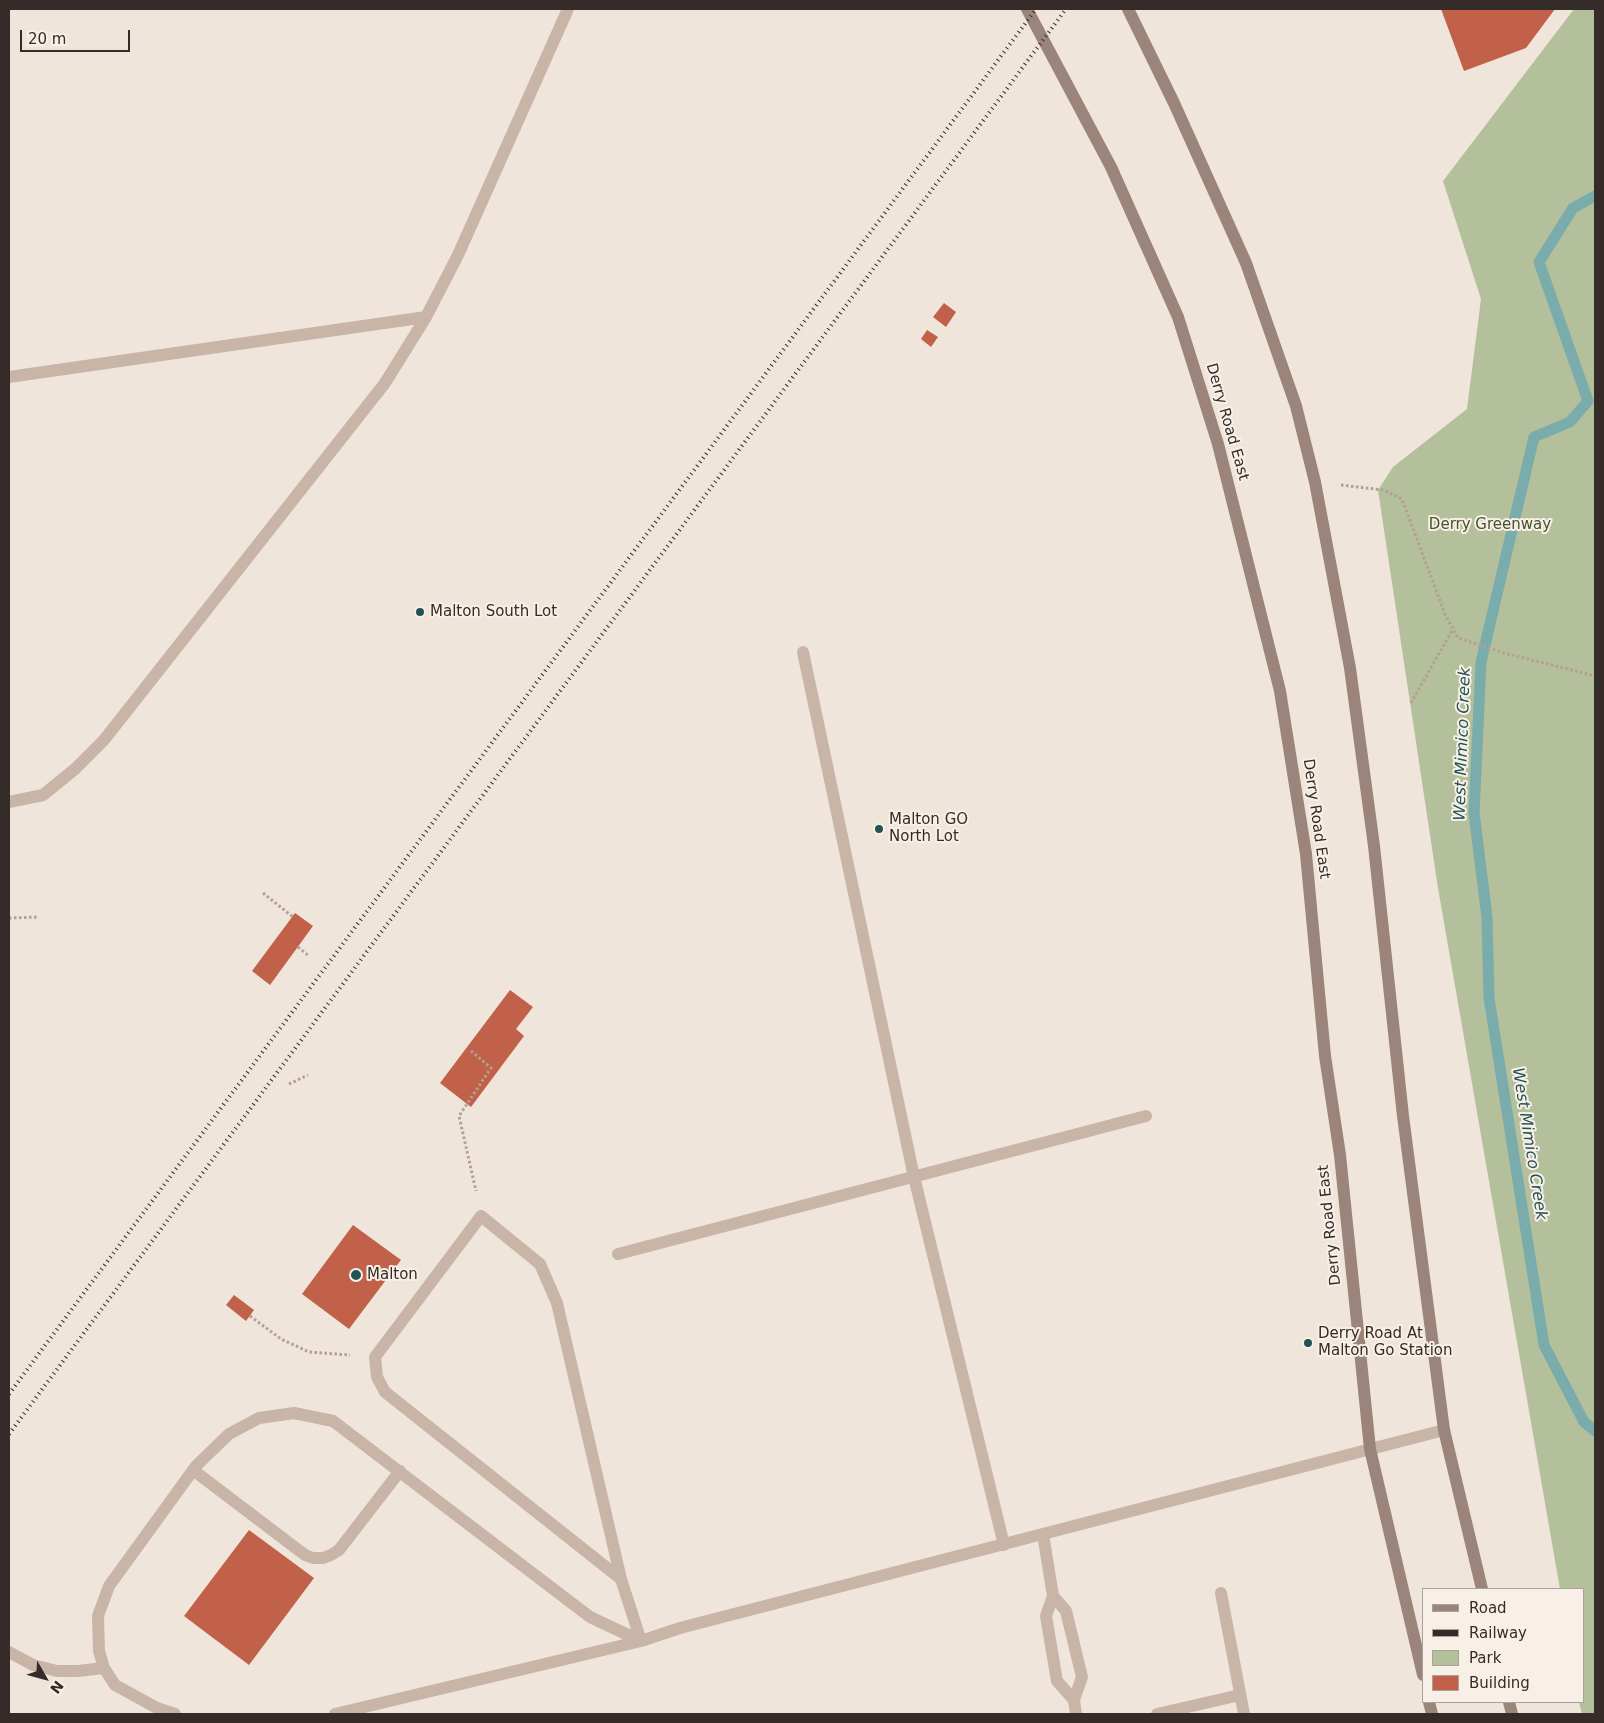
<!DOCTYPE html>
<html>
<head>
<meta charset="utf-8">
<style>
	body { margin:0 }
	#map { position:relative; width:1604px; height:1723px; overflow:hidden; background:#f0e5db; font-family:"DejaVu Sans",sans-serif }
	canvas { display:block }
	.frame { position:absolute; inset:0; border:10px solid #352b28; pointer-events:none }
	.legend { position:absolute; left:1422px; top:1588px; width:162px; height:115px; box-sizing:border-box; background:#f8f0e7; border:1px solid #aaa19b; margin:0; padding:6px 9px; list-style:none; font-size:15px; color:#352b28 }
	.legend li { display:flex; align-items:center; gap:10px; height:25px }
	.legend b { width:25px; border:1px solid #aaa19b }
	.north { position:absolute; left:20px; top:1653px; width:50px; height:50px; -webkit-text-stroke:4px #f8f0e7; paint-order:stroke; rotate:128deg; font-size:14px; font-weight:700; line-height:20px; text-align:center; color:#352b28 }
	.north::after { content:''; display:block; margin:auto; width:18px; height:22px; background:#352b28; clip-path:polygon(50% 0,100% 100%,50% 72%,0 100%) }
	.scale { position:absolute; left:20px; top:30px; width:110px; height:22px; box-sizing:border-box; border:2px solid #352b28; border-top:0; padding-left:6px; font-size:15px; line-height:18px; white-space:nowrap; color:#352b28; -webkit-text-stroke:4px #f8f0e7; paint-order:stroke }
</style>
</head>
<body>
<div id="map">
<canvas width="1604" height="1723"></canvas>
<div class="frame"></div>
<ul class="legend">
<li><b style="height:6px;background:#9b8479"></b>Road</li>
<li><b style="height:6px;background:#352b28"></b>Railway</li>
<li><b style="height:14px;background:#b4bf9c"></b>Park</li>
<li><b style="height:14px;background:#c16149"></b>Building</li>
</ul>
<div class="north">N</div>
<div class="scale">20 m</div>
</div>
<script>
const g = document.querySelector('canvas').getContext('2d');
g.lineJoin = 'round';
function fill(path, color) { g.fillStyle = color; g.fill(path, 'evenodd'); }
const shape = rows => new Path2D(rows.map(r => 'M' + r).join(''));
function trace(path, color, width, dash) { g.strokeStyle = color; g.lineWidth = width; g.lineCap = dash ? 'butt' : 'round'; g.setLineDash(dash || []); g.stroke(path); }
function label(font, color, halo, rows, align = 'center') {
  g.font = font + ' "DejaVu Sans",sans-serif'; g.lineWidth = 4; g.setLineDash([]); g.textBaseline = 'middle'; g.strokeStyle = halo; g.fillStyle = color; for (const [text, x, y, turn = 0] of rows) {
    g.save(); g.translate(x, y); g.rotate((+turn || 0) * Math.PI / 180); g.textAlign = isNaN(turn) ? turn : align; if (halo) g.strokeText(text, 0, 0); g.fillText(text, 0, 0); g.restore();
  }
}
fill(shape([
	[1574,9,1595,9,1595,1714,1582,1714,1579,1702,1583,1702,1583,1589,1560,1589,1438,888,1378,490,1393,467,1467,409,1481,299,1443,181]
]), '#b4bf9c');
trace(shape([
	[1595,196,1573,208,1539,262,1588,401,1570,422,1534,437,1481,662,1474,813,1487,917,1489,998,1544,1345,1584,1422,1595,1431]
]), '#7bacac', 11);
fill(shape([
	[1441,9,1555,9,1526,48,1464,71],
	[944,303,956,312,946,327,933,317],
	[927,330,938,337,931,347,921,339],
	[295,913,313,926,270,985,252,971],
	[510,990,533,1007,516,1029,524,1036,471,1107,440,1083],
	[353,1225,401,1260,349,1329,302,1294],
	[234,1295,254,1310,246,1321,226,1305],
	[249,1530,314,1578,249,1665,184,1616]
]), '#c16149');
trace(shape([
	[1341,485,1383,490,1402,499,1445,614,1458,638,1504,653,1595,676],
	[1411,703,1453,629],
	[263,893,293,917],
	[9,918,39,917],
	[298,947,309,956],
	[471,1051,491,1068,459,1116,476,1191],
	[289,1084,308,1075],
	[250,1316,281,1339,309,1352,350,1355]
]), '#b49f92', 3, [2.5, 2.5]);
trace(shape([
	[9,377,426,317],
	[803,652,914,1177,1004,1545],
	[9,802,43,795,75,769,104,740,385,383,426,317,458,255,568,9],
	[618,1254,1146,1116],
	[193,1470,305,1555,313,1558,323,1558,331,1555,339,1550,400,1471],
	[1043,1534,1053,1596,1046,1616,1057,1681,1074,1700,1076,1714],
	[621,1579,385,1392,377,1377,375,1357,481,1216,540,1264,557,1303,621,1579,641,1641],
	[1221,1593,1244,1714],
	[1053,1596,1066,1611,1082,1677,1074,1700],
	[9,1652,33,1665,57,1671,78,1671,104,1668],
	[175,1714,157,1708,115,1685,104,1668,99,1651,98,1616,109,1586,196,1466,229,1434,259,1418,294,1413,333,1421,590,1617,641,1641],
	[335,1714,641,1641,680,1628,1444,1430],
	[1157,1714,1240,1695]
]), '#c8b5a7', 12);
trace(shape([
	[1027,9,1111,167,1178,317,1218,444,1280,691,1306,854,1325,1056,1340,1155,1370,1449,1423,1675],
	[1128,9,1174,103,1246,263,1296,406,1315,482,1350,668,1374,846,1403,1116,1444,1430,1482,1589],
	[1429,1702,1432,1714],
	[1509,1702,1512,1714]
]), '#9b8479', 12);
trace(shape([
	[9,1394,1036,9],
	[9,1434,1066,9]
]), '#352b28', 4, [1, 4]);
for (const [x, y, r, color] of [
	[420,612,5,"#1f5354"],
	[879,829,5,"#1f5354"],
	[356,1275,6,"#1f5354"],
	[1308,1343,5,"#1f5354"]
]) { const dot = new Path2D(); dot.arc(x, y, r, 0, 2 * Math.PI); g.fillStyle = color; g.fill(dot); trace(dot, '#f8f0e7', 2); }
label('15px', '#352b28', '#f8f0e7', [
	["Derry Road East",1227,422,74],
	["Derry Road East",1316,819,82],
	["Derry Road East",1330,1225,-96]
]);
label('15px', '#46522c', '#f8f0e7', [
	["Derry Greenway",1490,525]
]);
label('15px', '#352b28', '#f8f0e7', [
	["Malton South Lot",430,612],
	["Malton GO",889,820],
	["North Lot",889,837],
	["Malton",367,1275],
	["Derry Road At",1318,1334],
	["Malton Go Station",1318,1351]
], 'left');
label('italic 16px', '#1f5354', '#f8f0e7', [
	["West Mimico Creek",1463,744,-88],
	["West Mimico Creek",1529,1144,81]
]);
</script>
</body>
</html>
